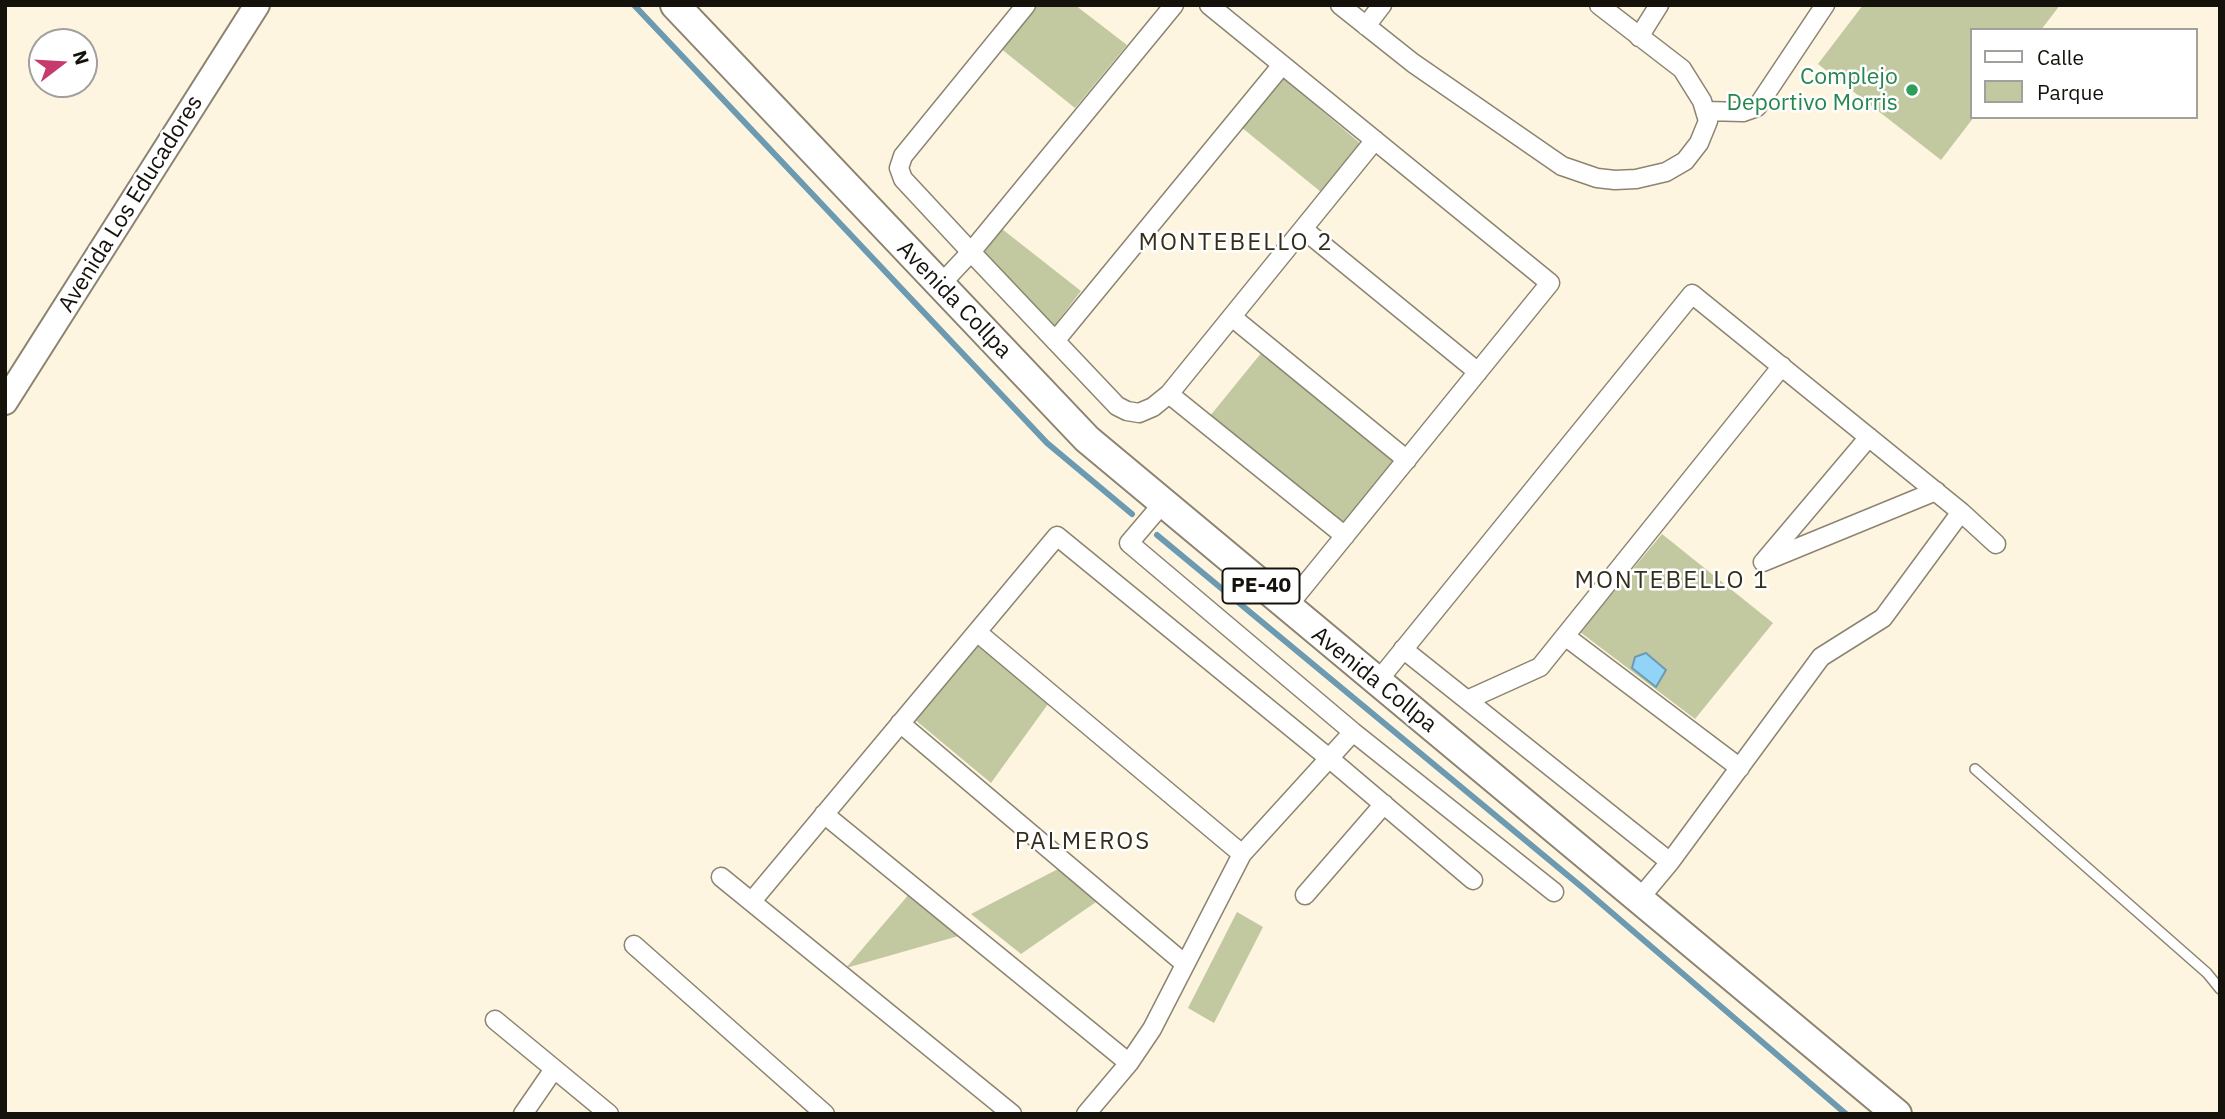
<!DOCTYPE html>
<html>
<head>
<meta charset="utf-8">
<style>
	body { margin:0 }
	#map { position:relative; width:2225px; height:1119px; overflow:hidden; background:#fef5e0; font-family:"IBM Plex Sans",sans-serif }
	canvas { display:block }
	.frame { position:absolute; inset:0; border:7px solid #15120b; pointer-events:none }
	.legend { position:absolute; left:1970px; top:28px; width:228px; height:91px; box-sizing:border-box; background:#fff; border:2px solid #a1a09d; margin:0; padding:9px 12px; list-style:none; font-size:21px; color:#15120b }
	.legend li { display:flex; align-items:center; gap:14px; height:35px }
	.legend b { width:35px; border:2px solid #a1a09d }
	.north { position:absolute; left:28px; top:28px; width:70px; height:70px; box-sizing:border-box; background:#fff; border:2px solid #a1a09d; border-radius:50%; rotate:73deg; font-size:19px; font-weight:700; line-height:28px; text-align:center; color:#15120b }
	.north::after { content:''; display:block; margin:auto; width:24px; height:32px; background:#c63a6d; clip-path:polygon(50% 0,100% 100%,50% 72%,0 100%) }
</style>
</head>
<body>
<div id="map">
<canvas width="2225" height="1119"></canvas>
<div class="frame"></div>
<ul class="legend">
<li><b style="height:9px;background:#fff"></b>Calle</li>
<li><b style="height:19px;background:#c2c8a0"></b>Parque</li>
</ul>
<div class="north">N</div>
</div>
<script>
const g = document.querySelector('canvas').getContext('2d');
g.lineJoin = 'round';
function fill(path, color) { g.fillStyle = color; g.fill(path, 'evenodd'); }
const shape = rows => new Path2D(rows.map(r => 'M' + r).join(''));
function trace(path, color, width, dash) { g.strokeStyle = color; g.lineWidth = width; g.lineCap = dash ? 'butt' : 'round'; g.setLineDash(dash || []); g.stroke(path); }
function label(font, color, halo, rows, align = 'center') {
  g.font = font + ' "IBM Plex Sans",sans-serif'; g.lineWidth = 5; g.setLineDash([]); g.textBaseline = 'middle'; g.strokeStyle = halo; g.fillStyle = color; for (const [text, x, y, turn = 0] of rows) {
    g.save(); g.translate(x, y); g.rotate((+turn || 0) * Math.PI / 180); g.textAlign = isNaN(turn) ? turn : align; if (halo) g.strokeText(text, 0, 0); g.fillText(text, 0, 0); g.restore();
  }
}
fill(shape([
	[1035,5,1075,5,1127,45,1075,108,1000,48],
	[1863,5,2060,5,2041,30,1971,30,1971,117,1974,117,1941,160,1818,64],
	[1282,77,1361,144,1321,192,1241,127],
	[1002,229,1081,291,1054,326,984,252],
	[1262,352,1395,461,1344,524,1210,416],
	[1662,534,1773,623,1695,719,1580,632],
	[979,643,1048,704,991,783,914,719],
	[1058,869,1096,902,1021,954,971,914],
	[910,893,962,935,846,968],
	[1237,912,1263,927,1214,1023,1188,1008]
]), '#c2c8a0');
const water = shape([
	[1646,653,1666,670,1656,687,1632,668,1635,657,1646,653]
]);
fill(water, '#91d4f7');
trace(water, '#6c9ab0', 2);
trace(shape([
	[634,5,1047,443,1132,514],
	[1157,535,1583,888,1846,1114]
]), '#6c9ab0', 6);
const lane = shape([
	[1975,769,2207,973,2220,989]
]);
const street = shape([
	[1026,5,903,156,899,168,903,179,971,252,1117,406,1127,411,1139,413,1153,407,1169,394,1375,140],
	[1209,5,1550,283,1287,607],
	[1340,5,1413,63,1562,166,1597,178,1615,180,1636,179,1666,172,1685,161,1699,143,1708,121,1702,101,1682,69,1599,5],
	[1366,26,1382,5],
	[1639,37,1659,5],
	[1706,111,1743,112,1757,107,1825,5],
	[1303,229,1478,372],
	[940,285,971,252,1174,5],
	[1232,317,1407,460],
	[1055,341,1282,65],
	[1169,394,1345,536],
	[1163,503,1129,543,1353,732,1554,892],
	[1765,560,1869,437],
	[1763,562,1936,491],
	[977,632,1242,854],
	[1565,636,1740,768],
	[1403,649,1670,862],
	[1377,682,1692,294,1961,512,1996,544],
	[1467,700,1540,667,1782,366],
	[900,723,1185,964],
	[824,814,1129,1063],
	[721,877,1012,1114],
	[1305,895,1384,804],
	[1640,898,1670,862,1821,657,1883,618,1961,512],
	[752,901,1057,536,1330,759,1473,880],
	[634,945,825,1114],
	[495,1020,609,1114],
	[523,1114,554,1069],
	[1086,1114,1129,1063,1152,1029,1242,854,1353,732]
]);
const secondary = shape([
	[5,402,257,5]
]);
const primary = shape([
	[675,5,1087,439,1897,1114]
]);
trace(lane, '#8c8471', 12);
trace(street, '#8c8471', 21);
trace(secondary, '#8c8471', 28);
trace(primary, '#8c8471', 32);
trace(lane, '#fff', 9);
trace(street, '#fff', 18);
trace(secondary, '#fff', 24);
trace(primary, '#fff', 28);
for (const [x, y, r, color] of [
	[1912,90,7,"#2e9e5b"]
]) { const dot = new Path2D(); dot.arc(x, y, r, 0, 2 * Math.PI); g.fillStyle = color; g.fill(dot); trace(dot, '#fff', 2.5); }
for (const [x, y, w] of [
	[1261,586,77]
]) { const box = new Path2D(); box.roundRect(x - w / 2, y - 17.5, w, 35, 5); g.fillStyle = '#fff'; g.fill(box); trace(box, '#15120b', 2); }
label('bold 21px', '#15120b', null, [
	["PE-40",1261,586]
]);
label('23px', '#27864d', '#fff', [
	["Complejo",1898,77],
	["Deportivo Morris",1898,103]
], 'right');
label('23px', '#15120b', '#fff', [
	["Avenida Los Educadores",131,204,-58],
	["Avenida Collpa",954,300,46],
	["Avenida Collpa",1374,680,39]
]);
g.letterSpacing = '2px';
label('24px', '#342e1d', '#fff', [
	["MONTEBELLO 2",1236,243],
	["MONTEBELLO 1",1672,581],
	["PALMEROS",1083,842]
]);
g.letterSpacing = '0px';
</script>
</body>
</html>
